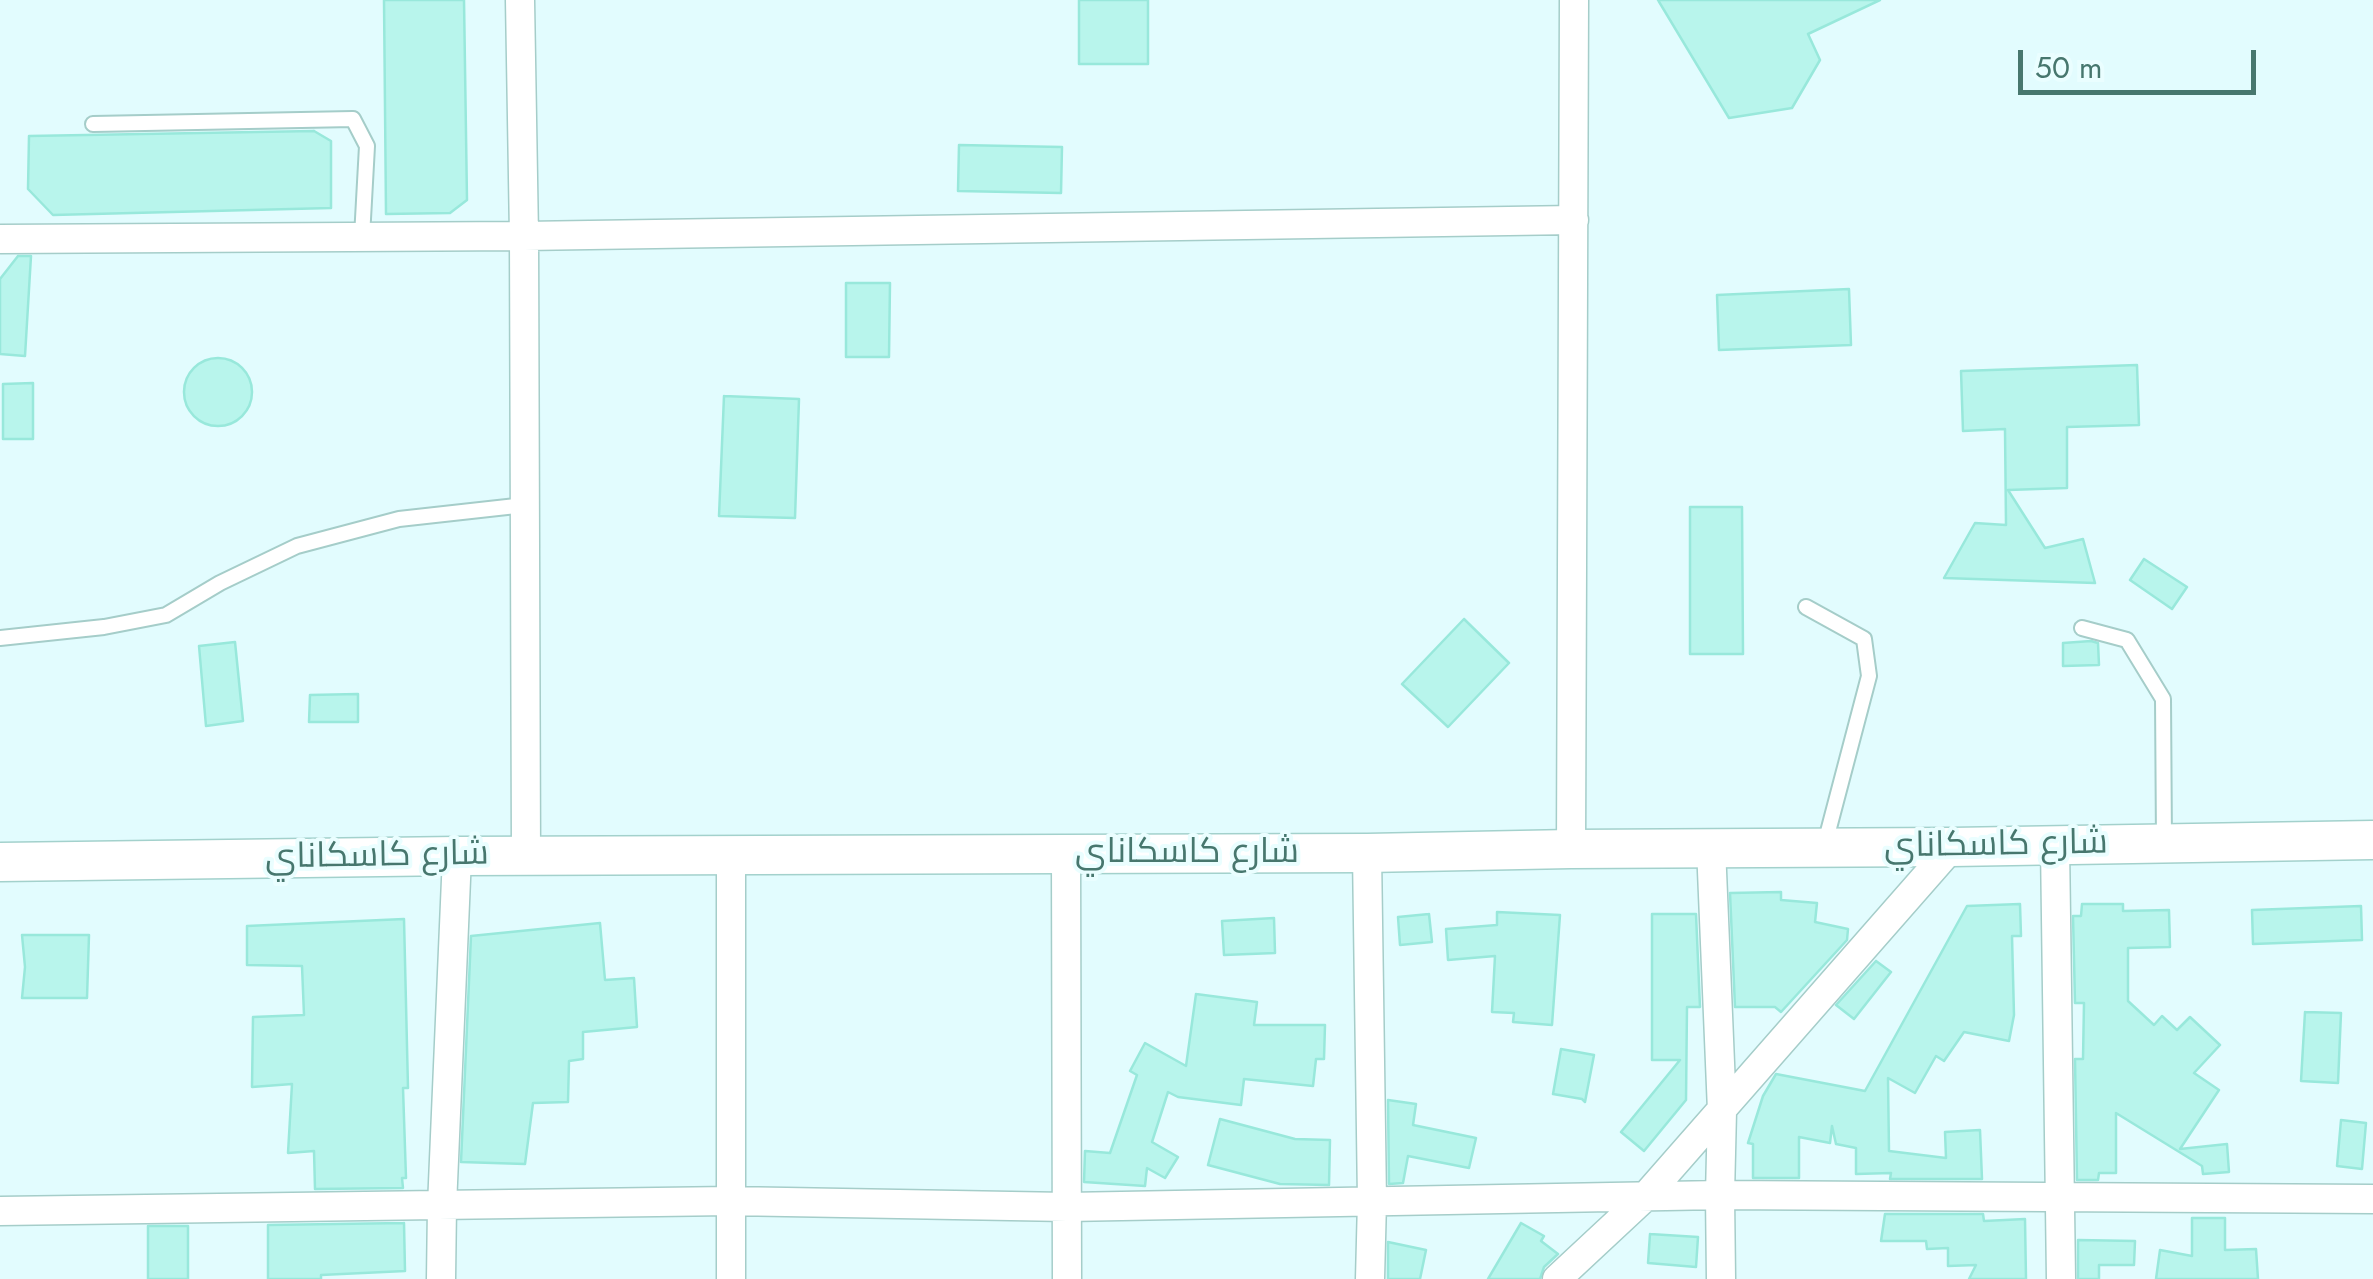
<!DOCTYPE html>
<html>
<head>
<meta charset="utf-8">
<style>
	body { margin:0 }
	#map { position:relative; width:2373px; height:1279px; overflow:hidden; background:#e2fcfe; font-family:Jost,sans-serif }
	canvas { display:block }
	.scale { position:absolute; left:2018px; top:50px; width:238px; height:45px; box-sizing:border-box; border:5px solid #47776e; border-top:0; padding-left:12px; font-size:30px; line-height:35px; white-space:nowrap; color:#47776e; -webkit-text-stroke:8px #eafeff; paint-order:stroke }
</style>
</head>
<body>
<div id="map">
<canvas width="2373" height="1279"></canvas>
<div class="scale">50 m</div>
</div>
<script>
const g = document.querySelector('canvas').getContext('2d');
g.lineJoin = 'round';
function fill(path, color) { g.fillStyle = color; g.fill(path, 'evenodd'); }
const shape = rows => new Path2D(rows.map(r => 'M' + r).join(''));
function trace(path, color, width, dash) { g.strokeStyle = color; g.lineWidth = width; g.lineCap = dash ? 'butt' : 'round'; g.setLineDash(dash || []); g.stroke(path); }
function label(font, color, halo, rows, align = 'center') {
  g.font = font + ' Jost,Cairo,sans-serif'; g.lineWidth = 8; g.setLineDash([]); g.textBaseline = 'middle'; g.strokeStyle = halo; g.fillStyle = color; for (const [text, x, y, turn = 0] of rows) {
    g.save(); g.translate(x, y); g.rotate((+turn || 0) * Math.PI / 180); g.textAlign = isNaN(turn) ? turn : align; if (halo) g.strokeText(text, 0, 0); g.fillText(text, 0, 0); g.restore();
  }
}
const building = shape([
	[384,0,464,0,467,200,450,213,386,214,384,0],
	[1079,0,1148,0,1148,64,1079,64,1079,0],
	[1658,0,1880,0,1808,34,1820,60,1792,108,1729,118,1658,0],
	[314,131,331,141,331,208,53,215,28,189,29,136,314,131],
	[959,145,1062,147,1061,193,958,191,959,145],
	[18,256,31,256,25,356,0,354,0,279,18,256],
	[846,283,890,283,889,357,846,357,846,283],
	[1849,289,1851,345,1719,350,1717,295,1849,289],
	'184 392a34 34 0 1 1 68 0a34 34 0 1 1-68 0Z',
	[2137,365,2139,425,2067,427,2067,488,2008,490,2045,548,2083,539,2095,583,1944,578,1975,523,2006,525,2005,429,1963,431,1961,371,2137,365],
	[33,383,33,439,3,439,3,384,33,383],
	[724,396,799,399,795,518,719,516,724,396],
	[1690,507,1742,507,1743,654,1690,654,1690,507],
	[2144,559,2187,587,2172,609,2130,580,2144,559],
	[1464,619,1509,663,1448,727,1402,684,1464,619],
	[2091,641,2098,643,2099,665,2063,666,2063,643,2091,641],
	[235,642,243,721,206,726,199,646,235,642],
	[358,694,358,722,309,722,310,695,358,694],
	[1781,892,1781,900,1817,903,1815,922,1848,929,1847,940,1781,1012,1775,1007,1735,1007,1730,893,1781,892],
	[2020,904,2021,936,2012,936,2014,1015,2009,1041,1964,1032,1944,1061,1936,1056,1915,1093,1888,1078,1889,1151,1946,1158,1945,1132,1980,1130,1982,1179,1890,1179,1891,1173,1856,1174,1856,1148,1836,1144,1832,1126,1830,1143,1799,1137,1799,1178,1753,1178,1753,1144,1748,1143,1763,1096,1776,1074,1865,1091,1967,906,2020,904],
	[2082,904,2123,904,2123,911,2169,910,2170,947,2128,948,2128,1001,2154,1025,2162,1016,2177,1030,2190,1017,2220,1045,2194,1073,2219,1090,2180,1149,2227,1144,2229,1172,2203,1174,2202,1166,2116,1113,2116,1173,2099,1173,2098,1180,2077,1180,2075,1059,2083,1059,2084,1003,2075,1003,2073,916,2081,916,2082,904],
	[2361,906,2362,940,2253,944,2252,910,2361,906],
	[1497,912,1560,915,1552,1025,1513,1022,1514,1013,1492,1012,1495,956,1448,960,1446,929,1497,925,1497,912],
	[1429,914,1432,942,1400,945,1398,917,1429,914],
	[1652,914,1696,914,1700,1007,1687,1007,1686,1100,1644,1151,1621,1132,1680,1060,1652,1060,1652,914],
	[1274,918,1275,953,1224,955,1222,921,1274,918],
	[404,919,408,1088,403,1088,406,1178,402,1178,403,1188,315,1189,314,1151,288,1153,292,1084,252,1087,253,1017,304,1015,302,966,247,965,247,926,404,919],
	[600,923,605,980,634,978,637,1027,583,1032,583,1059,569,1061,568,1102,533,1103,525,1164,461,1162,471,936,600,923],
	[22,935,89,935,87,998,22,998,25,967,22,935],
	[1876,961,1891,972,1854,1019,1836,1005,1876,961],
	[1196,994,1257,1002,1254,1025,1325,1025,1324,1059,1316,1059,1313,1086,1244,1079,1241,1105,1178,1097,1168,1092,1152,1142,1178,1157,1165,1178,1147,1168,1145,1186,1084,1182,1085,1151,1110,1153,1137,1075,1130,1071,1145,1043,1186,1066,1196,994],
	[2305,1012,2341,1013,2338,1083,2301,1081,2305,1012],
	[1561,1049,1594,1055,1585,1102,1582,1099,1553,1094,1561,1049],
	[1388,1100,1416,1104,1413,1125,1476,1138,1469,1168,1408,1156,1403,1183,1389,1184,1388,1100],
	[1220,1119,1295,1139,1330,1140,1329,1185,1280,1184,1208,1165,1220,1119],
	[2341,1120,2366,1123,2362,1169,2337,1166,2341,1120],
	[1885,1214,1983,1214,1984,1221,2025,1219,2026,1279,1969,1279,1976,1265,1948,1266,1948,1248,1927,1249,1926,1241,1881,1241,1885,1214],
	[2192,1218,2225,1218,2225,1250,2256,1249,2258,1279,2156,1279,2160,1250,2192,1256,2192,1218],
	[404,1223,405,1271,321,1275,321,1279,268,1279,268,1225,404,1223],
	[1521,1223,1544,1236,1541,1241,1558,1254,1544,1267,1540,1279,1488,1279,1521,1223],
	[148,1226,188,1226,188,1279,148,1279,148,1226],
	[1650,1234,1698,1237,1696,1267,1648,1263,1650,1234],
	[2078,1240,2135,1241,2134,1265,2099,1265,2099,1279,2078,1279,2078,1240],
	[1388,1242,1426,1250,1420,1279,1388,1279,1388,1242]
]);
fill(building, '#b8f5ec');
trace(building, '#98e8db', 2.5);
const lane = shape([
	[93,124,353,119,367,146,362,237],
	[1806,607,1864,639,1869,676,1824,847],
	[2082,628,2127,640,2163,699,2164,843],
	[0,638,104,627,166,615,220,583,297,546,399,519,525,505]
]);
const street = shape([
	[520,0,524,236,526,856],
	[0,239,524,236,1574,220],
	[2055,845,2061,1279],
	[1711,847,1722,1111,1720,1195,1721,1279],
	[1571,849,1574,0],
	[1367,853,1372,1201,1370,1279],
	[731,855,731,1279],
	[1066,855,1067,1279],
	[0,1211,730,1201,1067,1207,1720,1195,2373,1199],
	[441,1279,442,1206,457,856],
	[1557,1279,1645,1197,1952,847]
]);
const secondary = shape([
	[0,862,457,856,1367,853,1571,849,1952,847,2373,840]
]);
trace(lane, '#a5cdc9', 18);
trace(street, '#a5cdc9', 31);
trace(secondary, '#a3d1cc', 41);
trace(lane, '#fff', 14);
trace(street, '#fff', 28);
trace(secondary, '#fff', 38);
label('35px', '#47776e', '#eafeff', [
	["شارع كاسكاناي",1996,846,-1],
	["شارع كاسكاناي",1187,854],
	["شارع كاسكاناي",377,857,-1]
]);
</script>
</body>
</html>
